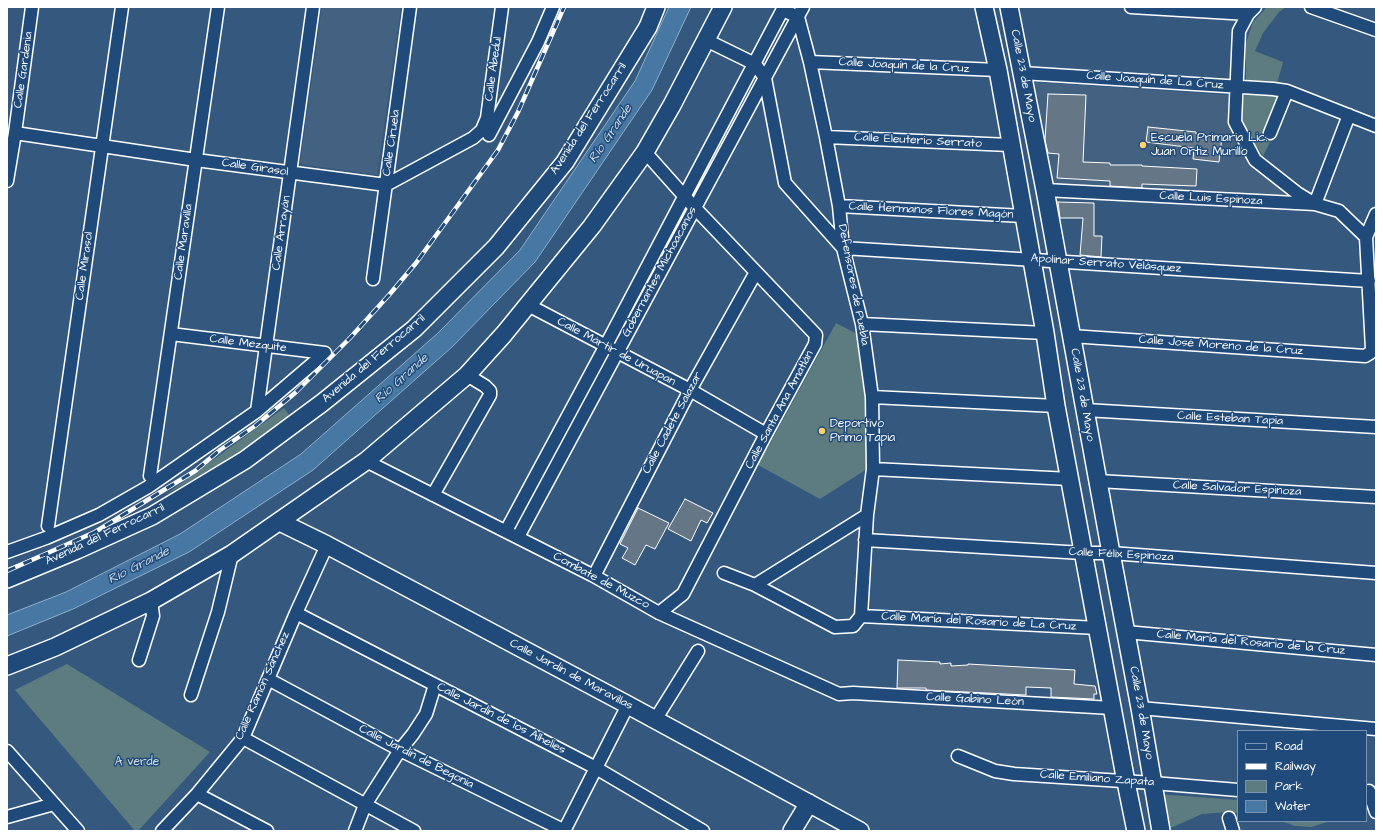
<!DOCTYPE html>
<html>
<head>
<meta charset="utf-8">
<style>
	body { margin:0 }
	#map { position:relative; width:1383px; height:838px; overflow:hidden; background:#34587e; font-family:"Architects Daughter",sans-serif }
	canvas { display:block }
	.frame { position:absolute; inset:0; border:8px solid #fff; pointer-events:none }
	.legend { position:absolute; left:1237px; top:730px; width:130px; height:92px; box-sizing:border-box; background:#1f4a7a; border:1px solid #7992af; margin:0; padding:5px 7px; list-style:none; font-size:12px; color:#fff }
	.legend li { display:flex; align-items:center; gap:8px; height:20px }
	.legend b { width:20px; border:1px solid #7992af }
</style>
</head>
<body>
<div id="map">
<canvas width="1383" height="838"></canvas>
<div class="frame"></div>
<ul class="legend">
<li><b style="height:5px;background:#1f4a7a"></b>Road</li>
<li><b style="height:5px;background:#fff"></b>Railway</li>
<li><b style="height:11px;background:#5c7c80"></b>Park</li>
<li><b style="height:11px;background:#4678a3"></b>Water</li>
</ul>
</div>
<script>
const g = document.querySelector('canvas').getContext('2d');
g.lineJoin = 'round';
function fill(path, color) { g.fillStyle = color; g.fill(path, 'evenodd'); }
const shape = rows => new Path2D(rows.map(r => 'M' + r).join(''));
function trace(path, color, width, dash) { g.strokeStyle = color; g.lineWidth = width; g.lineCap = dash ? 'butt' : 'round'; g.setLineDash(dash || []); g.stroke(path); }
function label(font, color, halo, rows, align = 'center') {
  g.font = font + ' "Architects Daughter",sans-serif'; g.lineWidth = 3; g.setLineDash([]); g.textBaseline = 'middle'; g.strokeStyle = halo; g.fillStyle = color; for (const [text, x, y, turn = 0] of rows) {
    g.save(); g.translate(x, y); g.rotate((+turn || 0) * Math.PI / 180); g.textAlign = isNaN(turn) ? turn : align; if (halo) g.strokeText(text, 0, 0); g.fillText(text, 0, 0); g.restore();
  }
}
fill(shape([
	[322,7,401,7,377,175,300,164],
	[1034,82,1228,95,1230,125,1252,165,1293,198,1053,184]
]), '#436180');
fill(shape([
	[1267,7,1286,7,1279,12,1263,33,1255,51,1283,62,1276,87,1246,84,1246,43,1253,22],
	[1245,92,1280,95,1263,139,1270,142,1263,156,1241,122],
	[836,323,861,336,868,397,867,469,820,499,758,465],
	[284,408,290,416,242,452,165,495],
	[67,664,210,752,138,831,135,831,15,690],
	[1157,794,1238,800,1238,813,1229,812,1202,814,1164,831],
	[1281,821,1331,821,1311,827,1295,826]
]), '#5c7c80');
const water = shape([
	[669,7,691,7,652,90,535,262,452,347,313,470,189,552,73,609,7,636,7,615,66,592,180,534,301,454,438,333,520,250,635,81,669,7]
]);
fill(water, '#4678a3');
trace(water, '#90aec8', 1);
const building = shape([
	[1048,94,1086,95,1083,162,1110,163,1110,165,1142,165,1142,166,1197,169,1196,186,1142,184,1142,188,1110,186,1110,181,1057,178,1059,154,1048,153,1045,140,1048,94],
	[1148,127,1196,132,1196,134,1222,137,1219,162,1193,159,1194,148,1146,142,1148,127],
	[1058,202,1094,203,1094,236,1102,236,1101,257,1080,255,1083,218,1060,218,1058,202],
	[685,499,713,513,707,523,701,520,691,541,668,529,685,499],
	[638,508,669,523,655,549,646,545,635,565,622,558,628,548,620,544,638,508],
	[898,660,940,662,940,664,951,663,951,666,968,665,968,664,1075,670,1074,684,1095,686,1097,694,1094,694,1094,699,1051,697,1051,688,1026,687,1026,695,926,690,926,688,897,688,898,660]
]);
fill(building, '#657786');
trace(building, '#fff', 1);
const street = shape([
	[1131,7,1248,14],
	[1255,7,1248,14,1239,31,1235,122,1255,160,1297,193,1315,204,1349,115],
	[1311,7,1376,30],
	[706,40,755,64,765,78,785,183,843,248],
	[810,62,998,70],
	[1022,73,1273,89,1287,91,1376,126],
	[15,133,196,160,386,185,473,138,482,130,487,118,502,7],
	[1270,133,1287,91],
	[489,135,538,42,553,7],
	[826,137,1010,145],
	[645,152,694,207,816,335,815,344,766,434,683,594,659,613],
	[7,181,15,133,32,7],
	[1045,190,1315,204,1339,211,1366,237],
	[839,206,1023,216],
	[843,248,1369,281],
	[373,279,410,7],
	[528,305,690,390,766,434],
	[862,324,1045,333],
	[171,334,325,353],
	[1071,336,1365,356,1370,353,1372,349,1366,237,1376,214],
	[872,397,1056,406],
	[1085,410,1376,427],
	[257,411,313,7],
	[366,461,594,576,659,613,839,694,853,693,1112,708],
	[873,469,1070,479],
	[150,476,218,7],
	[1098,481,1376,497],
	[433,495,490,395,490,391,485,386,467,375],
	[48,526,122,7],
	[506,531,605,347,784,7],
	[518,537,803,7],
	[865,540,1083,553,1111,553,1376,573],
	[7,552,46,538,99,515,148,487,257,411,325,353],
	[724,573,755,585,835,627,853,626,861,616,867,515,873,469,872,397,862,324,843,248,839,206,826,137,810,62,798,17,783,10],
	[594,576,690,390,756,272],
	[755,585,867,515],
	[296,613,596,768,703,831],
	[861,616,1098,628],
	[1126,632,1376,655],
	[139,660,153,616,151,601],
	[268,679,400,750,565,831],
	[191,695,218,612,232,554],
	[1140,708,1376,729],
	[655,720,698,651],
	[243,738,414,831],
	[7,751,78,831],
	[958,756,995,771,1014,774,1153,783,1238,790],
	[1369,791,1376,812],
	[197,794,267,831],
	[7,817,54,804],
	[1229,818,1233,831],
	[162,831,197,794,243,738,296,613,327,545],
	[355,831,365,805,400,750,413,734,426,714,435,685],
	[564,831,628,705]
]);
const secondary = shape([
	[984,7,998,70,1045,333,1056,406,1126,782,1136,831],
	[1009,7,1045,190,1111,553,1140,708,1161,831],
	[280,522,327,545,628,705,860,831],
	[7,579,77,550,152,516,245,460,322,403,414,329,496,247,565,162,648,27,656,7],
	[7,666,55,647,151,601,232,554,366,461,467,375,504,334,592,226,645,152,672,105,723,7],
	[792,831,809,803]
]);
trace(street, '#fff', 15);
trace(secondary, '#fff', 20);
trace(street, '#1f4a7a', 12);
trace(secondary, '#1f4a7a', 17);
const rail = shape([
	[7,571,95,532,195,471,220,450,255,426,295,393,350,338,389,295,416,263,498,150,518,112,564,7]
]);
trace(rail, '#fff', 4.5);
trace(rail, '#1f4a7a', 3, [9]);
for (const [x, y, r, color] of [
	[1143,145,4,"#ffd166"],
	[822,431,4,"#ffd166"]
]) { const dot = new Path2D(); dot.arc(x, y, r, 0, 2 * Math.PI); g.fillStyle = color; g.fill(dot); trace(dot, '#1f4a7a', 1.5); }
label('12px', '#fff', '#1f4a7a', [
	["Calle Joaquín de la Cruz",904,66,3],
	["Calle Abedul",494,69,-82],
	["Calle Gardenia",24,70,-82],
	["Calle 23 de Mayo",1023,76,79],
	["Calle Joaquín de La Cruz",1155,81,4],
	["Avenida del Ferrocarril",589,119,-57],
	["Calle Eleuterio Serrato",918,141,3],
	["Calle Ciruela",392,143,-82],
	["Calle Girasol",255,168,8],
	["Calle Luis Espinoza",1211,199,3],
	["Calle Hermanos Flores Magón",931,211,3],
	["Calle Arrayán",282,233,-82],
	["Calle Maravilla",184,242,-82],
	["Apolinar Serrato Velásquez",1106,264,4],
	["Calle Mirasol",85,266,-82],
	["Gobernantes Michoacanos",660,272,-62],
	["Defensores de Puebla",853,285,79],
	["Calle Mezquite",248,344,7],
	["Calle José Moreno de la Cruz",1221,346,4],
	["Calle Mártir de Uruapan",616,352,28],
	["Avenida del Ferrocarril",374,359,-40],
	["Calle 23 de Mayo",1082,395,80],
	["Calle Santa Ana Amatlán",780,410,-62],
	["Calle Esteban Tapia",1230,419,3],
	["Calle Cadete Salazar",673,423,-62],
	["Calle Salvador Espinoza",1237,489,3],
	["Avenida del Ferrocarril",105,535,-25],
	["Calle Félix Espinoza",1121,555,3],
	["Combate de Muzco",601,581,28],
	["Calle María del Rosario de La Cruz",979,622,3],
	["Calle María del Rosario de la Cruz",1251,643,5],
	["Calle Jardín de Maravillas",571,675,28],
	["Calle Ramón Sánchez",263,686,-66],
	["Calle Gabino León",975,700,3],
	["Calle 23 de Mayo",1141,713,80],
	["Calle Jardín de los Alhelies",501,719,27],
	["Calle Jardín de Begonia",416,757,27],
	["Calle Emiliano Zapata",1097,779,4]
]);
label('12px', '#fff', '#1f4a7a', [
	["Escuela Primaria Lic.",1151,138],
	["Juan Ortiz Murillo",1151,152],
	["Deportivo",830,424],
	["Primo Tapia",830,438]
], 'left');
label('12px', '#d6dedf', '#1f4a7a', [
	["A verde",137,762]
]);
label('italic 13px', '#d1dde8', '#1f4a7a', [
	["Río Grande",611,134,-56],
	["Río Grande",402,379,-42],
	["Río Grande",139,566,-27]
]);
</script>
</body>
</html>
